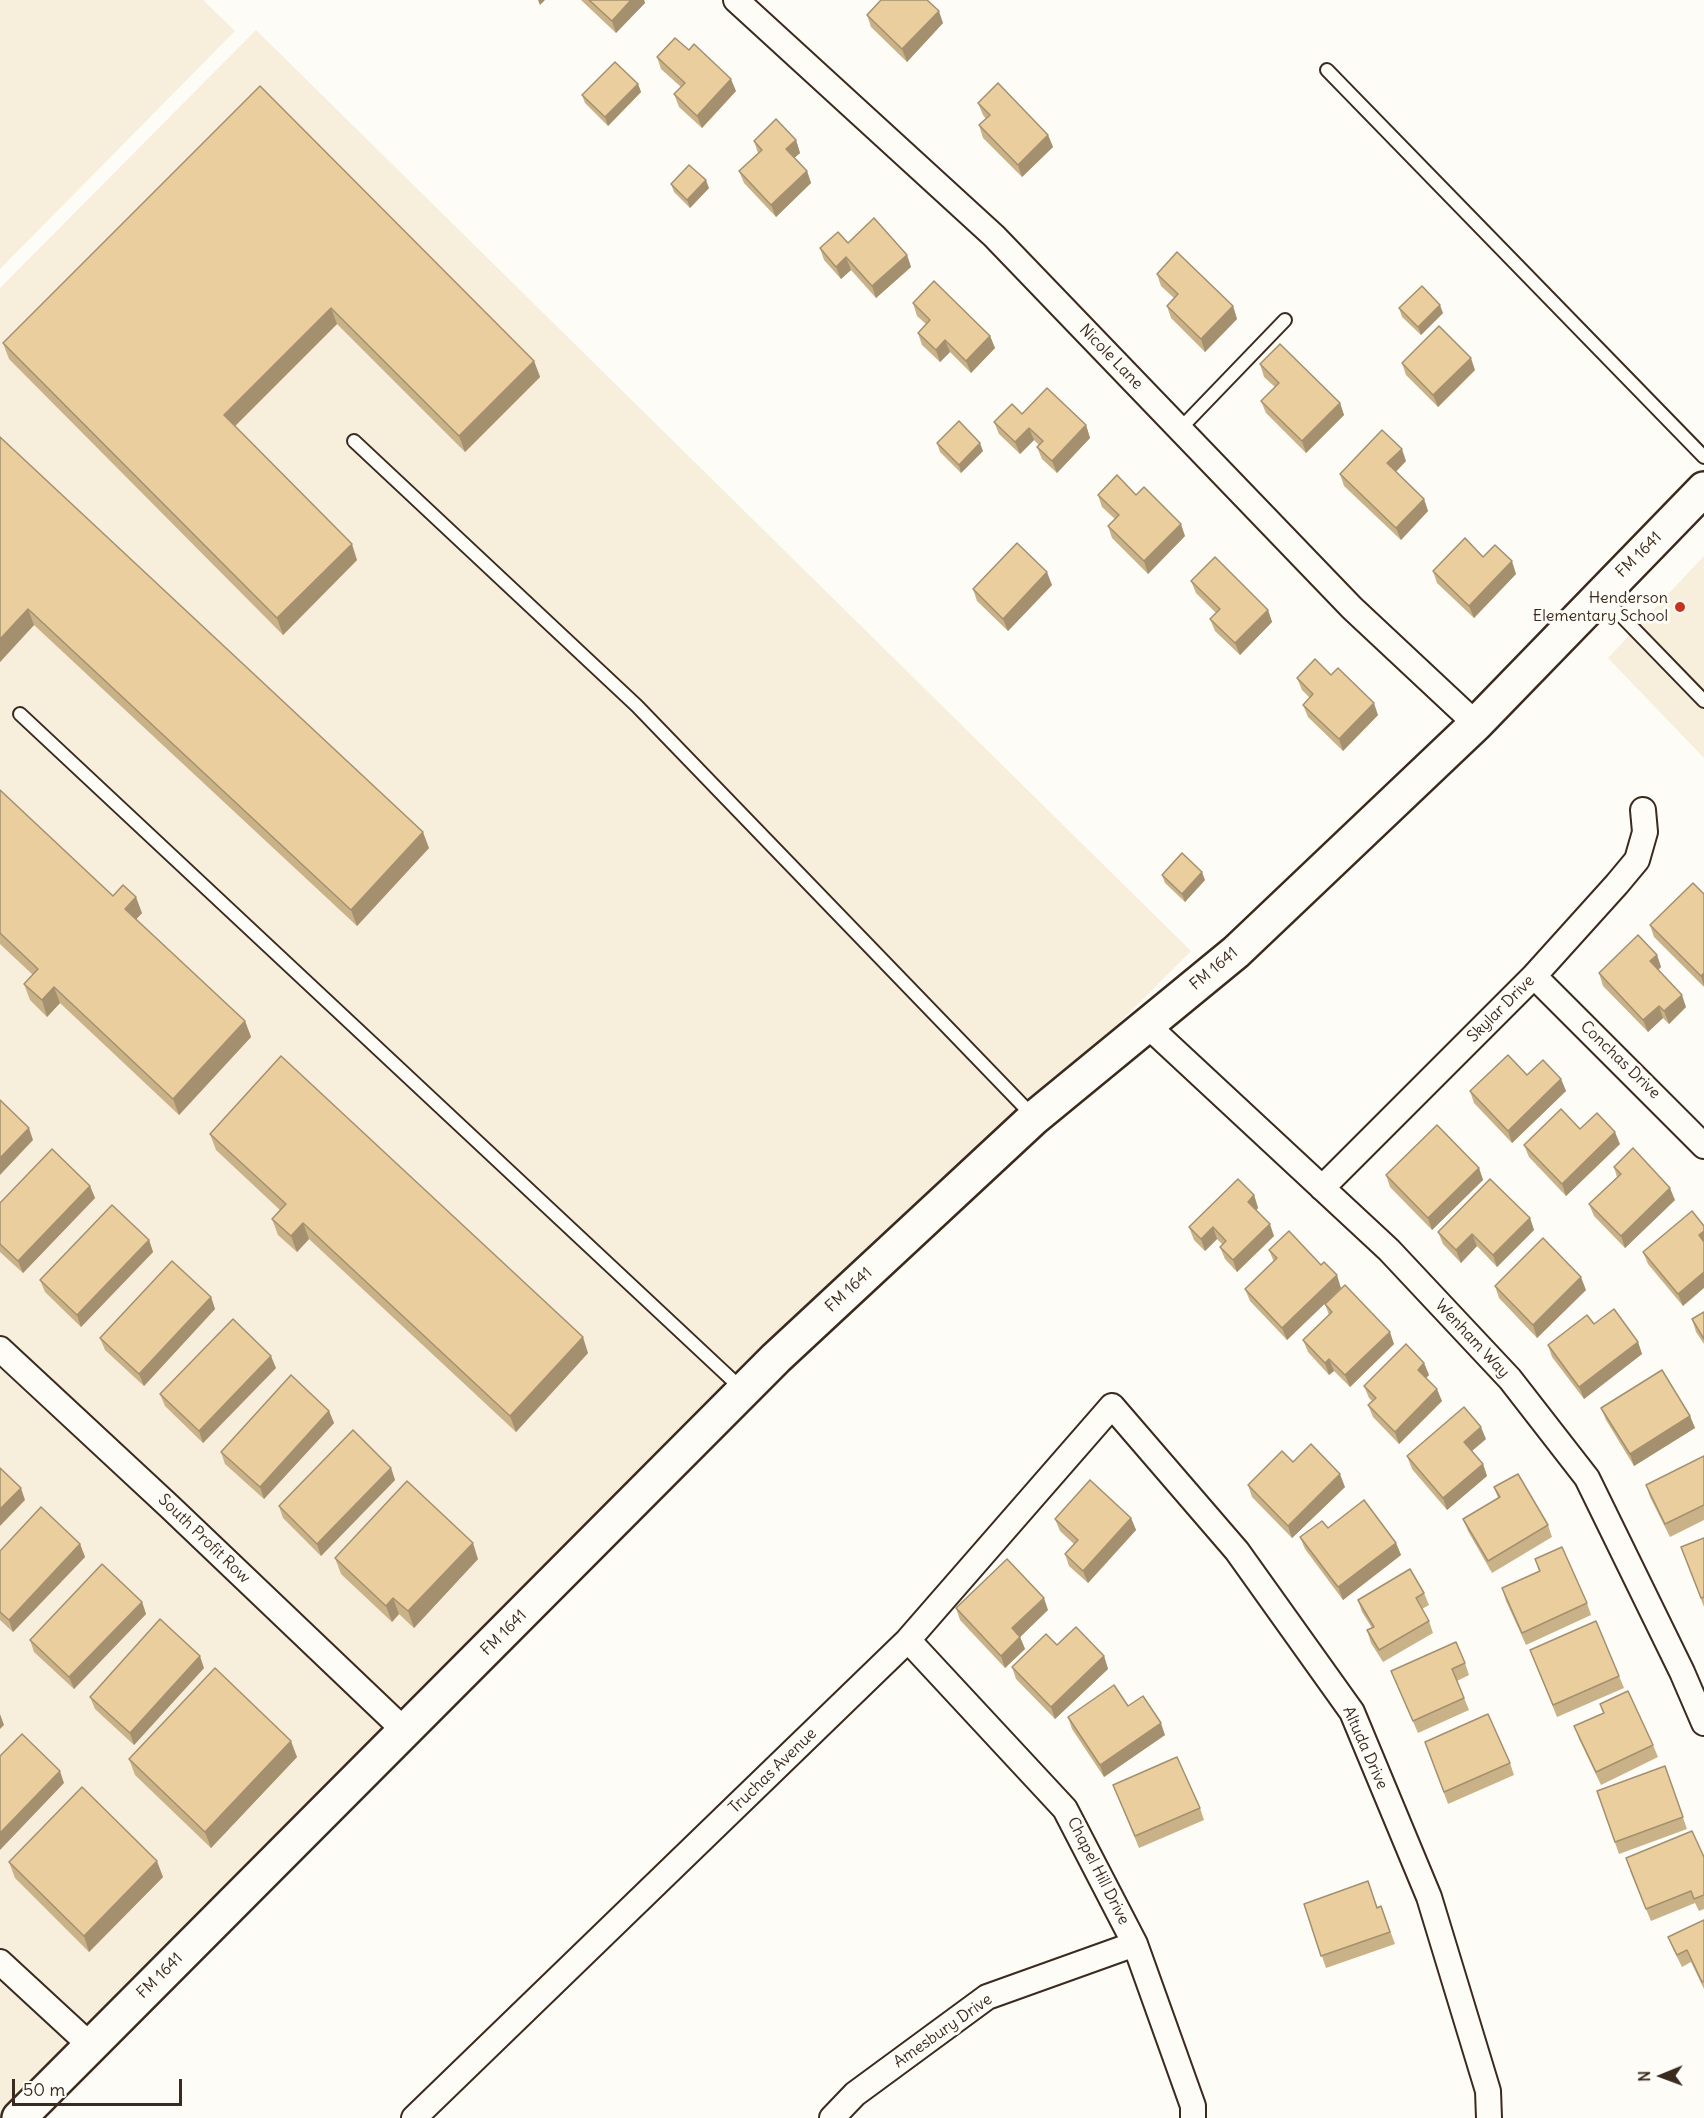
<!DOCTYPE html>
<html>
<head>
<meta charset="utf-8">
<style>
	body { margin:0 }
	#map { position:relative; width:1704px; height:2118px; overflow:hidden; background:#fdfcf7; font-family:Delius,sans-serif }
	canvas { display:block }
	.north { position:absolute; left:1632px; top:2046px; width:60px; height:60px; -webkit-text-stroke:4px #fdfcf7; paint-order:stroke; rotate:269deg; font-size:16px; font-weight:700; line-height:24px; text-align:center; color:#3b2a1e }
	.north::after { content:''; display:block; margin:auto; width:21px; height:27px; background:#3b2a1e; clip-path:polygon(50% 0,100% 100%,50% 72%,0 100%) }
	.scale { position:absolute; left:12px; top:2079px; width:170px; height:27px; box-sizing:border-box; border:3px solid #3b2a1e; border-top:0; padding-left:8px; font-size:18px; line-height:21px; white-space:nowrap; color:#3b2a1e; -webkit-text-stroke:4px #fdfcf7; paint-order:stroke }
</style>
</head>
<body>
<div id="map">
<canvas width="1704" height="2118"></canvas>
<div class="north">N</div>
<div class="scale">50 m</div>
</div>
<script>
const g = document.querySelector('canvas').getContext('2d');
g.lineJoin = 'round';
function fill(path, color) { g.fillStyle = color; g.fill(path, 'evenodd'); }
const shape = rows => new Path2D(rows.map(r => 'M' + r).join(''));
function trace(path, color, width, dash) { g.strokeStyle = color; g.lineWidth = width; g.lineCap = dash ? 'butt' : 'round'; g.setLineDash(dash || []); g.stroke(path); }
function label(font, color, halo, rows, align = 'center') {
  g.font = font + ' Delius,sans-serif'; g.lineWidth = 6; g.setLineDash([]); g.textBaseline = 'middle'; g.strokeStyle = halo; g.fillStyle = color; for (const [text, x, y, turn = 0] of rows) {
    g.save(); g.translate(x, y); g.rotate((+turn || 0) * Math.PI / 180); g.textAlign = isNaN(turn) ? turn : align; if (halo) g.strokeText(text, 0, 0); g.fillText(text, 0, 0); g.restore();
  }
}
fill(shape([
	[0,0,203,0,235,31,0,269],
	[256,30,1191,951,25,2118,0,2118,0,288],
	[1704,556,1704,758,1608,658]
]), '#f7eedc');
const service = shape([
	[1327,70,1704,457],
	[1180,429,1285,320],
	[354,441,637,706,1034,1117],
	[1603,597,1704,701],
	[20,714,743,1390]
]);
const minor = shape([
	[736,0,994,236,1352,608,1476,724],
	[1534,976,1704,1146],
	[1147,1025,1389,1250,1510,1379,1587,1478,1682,1672,1704,1723],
	[1322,1188,1534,976,1617,884,1637,860,1645,832,1643,810],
	[0,1349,170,1507,406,1732],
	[908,1640,1065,1809,1135,1944,1193,2106,1193,2118],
	[0,1962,91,2046],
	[414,2118,908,1640,1112,1406,1237,1551,1352,1712,1429,1897,1488,2091,1489,2118],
	[832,2118,855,2094,987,1997,1135,1944]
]);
const secondary = shape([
	[19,2118,776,1358,1034,1118,1236,952,1476,724,1704,489]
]);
trace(service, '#3b2a1e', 16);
trace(minor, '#3b2a1e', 28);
trace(secondary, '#3b2a1e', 38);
trace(service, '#fdfcf7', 12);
trace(minor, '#fdfcf7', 24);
trace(secondary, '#fdfcf7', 33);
fill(shape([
	[581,0,644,0,645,3,616,33],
	[929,1,943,23,907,62,871,27,867,15],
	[657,57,736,91,702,128,679,107,674,94,681,87,661,69],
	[638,84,641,92,608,126,585,103,582,95],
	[260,86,534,361,540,377,465,452,337,324,235,426,357,560,283,635,9,359,3,343],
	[978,103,1048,135,1053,147,1022,177,983,138,979,125,986,119,983,115],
	[796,140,800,153,794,158,807,171,811,183,776,217,744,183,739,171,758,153,754,141],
	[671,184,709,188,690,208,674,192],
	[848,243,907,255,911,267,876,298,851,270,841,279,824,260,820,248],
	[1157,274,1233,306,1237,319,1205,352,1171,318,1167,306,1174,298,1161,286],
	[913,303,990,336,995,348,971,373,950,352,940,362,922,345,918,333,926,324,917,316],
	[1399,308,1443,313,1421,335,1402,317],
	[1402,363,1475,370,1438,407,1406,375],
	[1260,364,1340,403,1344,415,1306,453,1266,413,1261,401,1275,387,1264,377],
	[1022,414,1086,425,1090,438,1057,473,1042,459,1037,447,1039,445,1034,440,1020,454,999,434,994,422],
	[0,437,429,848,357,926,34,625,0,662],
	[937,443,983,451,961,473,940,452],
	[1406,461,1396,471,1424,499,1428,511,1401,540,1344,486,1340,474],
	[1098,495,1136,495,1185,536,1148,574,1112,538,1108,526,1115,519,1102,507],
	[1483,557,1516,574,1474,618,1437,583,1433,571],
	[1191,581,1268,610,1272,622,1240,655,1215,631,1210,619,1216,613,1196,593],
	[1052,585,1008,631,977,601,973,589],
	[1331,675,1378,715,1343,751,1308,717,1303,705,1310,698,1302,690,1297,678],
	[0,790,113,896,142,913,136,919,245,1021,251,1037,179,1115,60,1003,47,1017,30,1000,24,984,33,975,0,944],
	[1162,875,1205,880,1185,902,1165,883],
	[1704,894,1704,987,1654,937,1650,925],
	[1657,955,1661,967,1658,970,1686,1007,1669,1024,1663,1018,1648,1032,1603,986,1599,973],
	[1527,1075,1561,1079,1566,1091,1512,1143,1474,1103,1470,1091],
	[1580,1129,1620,1144,1566,1196,1529,1157,1524,1145],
	[210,1134,588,1353,516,1432,309,1239,297,1252,278,1235,272,1219,280,1210,216,1150],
	[1614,1167,1675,1200,1625,1248,1594,1216,1589,1204,1617,1177],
	[1479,1168,1483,1180,1432,1230,1390,1187,1386,1175],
	[90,1186,95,1198,23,1273,0,1252,0,1203],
	[1254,1195,1258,1208,1256,1210,1274,1236,1237,1272,1225,1259,1220,1247,1223,1245,1217,1239,1205,1251,1194,1240,1189,1227],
	[1530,1218,1534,1230,1497,1267,1477,1246,1461,1263,1443,1244,1438,1232],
	[1704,1226,1683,1306,1648,1264,1643,1252],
	[149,1240,153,1252,81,1327,45,1292,40,1280],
	[1269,1250,1321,1265,1341,1288,1287,1340,1250,1301,1245,1289,1274,1262],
	[1495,1286,1586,1290,1537,1338,1499,1298],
	[211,1297,215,1309,144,1386,105,1350,100,1338],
	[1325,1304,1394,1344,1350,1387,1334,1371,1329,1375,1308,1352,1303,1340,1329,1315],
	[1704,1312,1704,1344,1696,1332,1692,1319],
	[1594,1324,1638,1342,1642,1354,1584,1399,1552,1357,1548,1345],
	[1424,1363,1429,1375,1426,1378,1442,1401,1399,1444,1373,1417,1368,1405,1372,1401,1369,1398,1364,1386],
	[276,1368,203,1443,165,1406,160,1394],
	[1601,1408,1690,1416,1695,1428,1634,1466,1606,1420],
	[329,1411,334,1423,264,1499,225,1464,221,1452],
	[1486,1439,1472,1451,1483,1464,1487,1476,1447,1510,1412,1469,1407,1456],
	[1704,1456,1704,1520,1670,1537,1650,1497,1646,1485],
	[1293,1462,1345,1487,1292,1538,1252,1497,1248,1485],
	[391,1468,395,1480,321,1556,283,1518,279,1506],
	[1494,1487,1548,1525,1552,1537,1492,1573,1468,1531,1463,1519,1498,1498],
	[1131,1518,1136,1530,1088,1583,1069,1566,1065,1554,1074,1544,1060,1531,1055,1519],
	[1328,1528,1396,1543,1401,1555,1343,1600,1305,1549,1300,1537],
	[1704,1538,1704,1607,1681,1547],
	[80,1544,85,1557,13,1632,0,1620,0,1551],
	[335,1558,478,1559,414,1628,399,1614,392,1622,341,1574],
	[1535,1559,1587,1603,1591,1615,1526,1645,1506,1601,1502,1588,1539,1571],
	[1424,1593,1429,1605,1422,1609,1429,1621,1433,1633,1383,1662,1371,1643,1367,1630,1372,1628,1362,1612,1358,1600],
	[142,1602,146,1614,74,1689,34,1652,30,1640],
	[956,1608,1048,1610,1020,1637,1025,1649,1005,1668,960,1620],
	[1057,1645,1104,1656,1108,1669,1055,1719,1016,1679,1012,1667],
	[1530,1650,1619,1676,1624,1688,1557,1717],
	[1465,1663,1469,1675,1457,1681,1469,1710,1418,1733,1391,1671],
	[204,1668,134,1745,95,1709,90,1697],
	[1600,1704,1653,1745,1658,1757,1601,1785,1579,1739,1574,1726,1603,1713],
	[1128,1706,1165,1735,1104,1777,1072,1729,1068,1717],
	[1425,1742,1510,1763,1514,1775,1448,1804],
	[297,1757,211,1848,135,1775,129,1759],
	[1665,1766,1687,1829,1619,1854,1597,1791],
	[1113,1785,1200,1808,1204,1820,1139,1848],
	[1704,1857,1704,1909,1699,1911,1695,1903,1651,1921,1630,1871],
	[9,1862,163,1877,89,1952,15,1878],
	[1304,1904,1378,1908,1381,1906,1395,1944,1326,1968],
	[1704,1920,1704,1989,1691,1962,1682,1967,1673,1949,1668,1937]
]), '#c9b188');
fill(shape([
	[538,0,545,0,540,5],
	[631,0,644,0,645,3,616,33,612,21],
	[939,11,943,23,907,62,902,49],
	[731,79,736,91,702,128,697,116],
	[638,84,641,92,608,126,605,117],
	[1048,135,1053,147,1022,177,1018,165],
	[796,140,800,153,790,162,786,149],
	[807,171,811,183,776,217,771,205],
	[706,180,709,188,690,208,687,200],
	[907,255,911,267,876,298,872,286],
	[846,257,851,270,841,279,836,267],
	[1440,305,1443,313,1421,335,1418,327],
	[1233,306,1237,319,1205,352,1201,339],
	[331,308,337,324,230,431,224,415],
	[990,336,995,348,971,373,966,361],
	[945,340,950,352,940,362,936,350],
	[1471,358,1475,370,1438,407,1433,395],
	[534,361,540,377,465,452,459,436],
	[1340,403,1344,415,1306,453,1302,441],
	[1086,425,1090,438,1057,473,1052,461],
	[1029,428,1034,440,1020,454,1015,442],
	[980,443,983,451,961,473,959,465],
	[1402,449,1406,461,1392,476,1387,463],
	[1424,499,1428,511,1401,540,1396,528],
	[1181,524,1185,536,1148,574,1144,561],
	[352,544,357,560,283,635,277,618],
	[1512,561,1516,574,1474,618,1469,606],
	[1047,572,1052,585,1008,631,1003,619],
	[28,609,34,625,0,662,0,639],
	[1268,610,1272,622,1240,655,1235,643],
	[1374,703,1378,715,1343,751,1339,739],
	[423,832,429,848,357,926,351,910],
	[1202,872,1205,880,1185,902,1182,894],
	[136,897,142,913,131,925,125,909],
	[1657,955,1661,967,1654,974,1650,961],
	[1704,973,1704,986,1701,976],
	[54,987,60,1003,47,1017,42,1000],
	[1682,995,1686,1007,1669,1024,1664,1011],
	[1659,1006,1663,1018,1648,1032,1643,1020],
	[245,1021,251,1037,179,1115,173,1099],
	[1561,1079,1566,1091,1512,1143,1508,1131],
	[29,1128,33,1140,0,1175,0,1158],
	[1615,1132,1620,1144,1566,1196,1562,1184],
	[1479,1168,1483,1180,1432,1230,1428,1218],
	[90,1186,95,1198,23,1273,18,1261],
	[1670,1188,1675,1200,1625,1248,1621,1236],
	[1254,1195,1258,1208,1253,1214,1248,1202],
	[1530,1218,1534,1230,1497,1267,1493,1255],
	[303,1223,309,1239,297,1252,291,1236],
	[1270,1224,1274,1236,1237,1272,1233,1260],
	[1213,1227,1217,1239,1205,1251,1201,1239],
	[1704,1231,1704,1247,1699,1235],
	[1472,1234,1477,1246,1461,1263,1456,1250],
	[149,1240,153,1252,81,1327,77,1315],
	[1704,1272,1704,1288,1683,1306,1678,1294],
	[1337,1275,1341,1288,1287,1340,1282,1328],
	[1581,1277,1586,1290,1537,1338,1533,1325],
	[211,1297,215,1309,144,1386,139,1374],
	[1390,1332,1394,1344,1350,1387,1345,1375],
	[583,1337,588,1353,516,1432,510,1416],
	[1638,1342,1642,1354,1584,1399,1579,1387],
	[271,1356,276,1368,203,1443,199,1431],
	[1329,1359,1334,1371,1329,1375,1325,1363],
	[1424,1363,1429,1375,1422,1382,1418,1370],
	[1437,1389,1442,1401,1399,1444,1395,1432],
	[329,1411,334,1423,264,1499,260,1487],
	[1690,1416,1695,1428,1634,1466,1630,1454],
	[1481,1427,1486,1439,1468,1454,1464,1442],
	[1483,1464,1487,1476,1447,1510,1443,1498],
	[391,1468,395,1480,321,1556,317,1544],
	[1340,1474,1345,1487,1292,1538,1288,1526],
	[21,1488,25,1500,0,1526,0,1509],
	[1131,1518,1136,1530,1088,1583,1083,1571],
	[473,1543,478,1559,414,1628,408,1611],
	[1396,1543,1401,1555,1343,1600,1338,1587],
	[80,1544,85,1557,13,1632,9,1620],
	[393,1598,399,1614,392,1622,386,1606],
	[1044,1598,1048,1610,1017,1640,1012,1628],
	[142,1602,146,1614,74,1689,69,1677],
	[1020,1637,1025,1649,1005,1668,1001,1656],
	[200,1656,204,1668,134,1745,130,1733],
	[1104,1656,1108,1669,1055,1719,1051,1707],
	[0,1714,4,1725,0,1729],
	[1161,1723,1165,1735,1104,1777,1100,1765],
	[291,1741,297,1757,211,1848,205,1832],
	[60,1771,64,1783,0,1850,0,1833],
	[157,1861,163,1877,89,1952,84,1936]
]), '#a4906f');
const building = shape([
	[589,0,631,0,612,21,589,0],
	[881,0,927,0,939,11,902,49,867,15,881,0],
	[675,38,689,50,694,44,731,79,697,116,674,94,685,83,657,57,675,38],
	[615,62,638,84,605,117,582,95,615,62],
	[998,83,1048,135,1018,165,979,125,990,115,978,103,998,83],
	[260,86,534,361,459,436,331,308,224,415,352,544,277,618,3,343,260,86],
	[776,119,796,140,786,149,807,171,771,205,739,171,762,150,754,141,776,119],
	[689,165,706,180,687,200,671,184,689,165],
	[874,218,907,255,872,286,846,257,836,267,820,248,838,232,848,243,874,218],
	[1177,252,1233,306,1201,339,1167,306,1178,294,1157,274,1177,252],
	[934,281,990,336,966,361,945,340,936,350,918,333,930,320,913,303,934,281],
	[1422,286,1440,305,1418,327,1399,308,1422,286],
	[1439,326,1471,358,1433,395,1402,363,1439,326],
	[1280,344,1340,403,1302,441,1261,401,1279,383,1260,364,1280,344],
	[1047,388,1086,425,1052,461,1037,447,1043,441,1029,428,1015,442,994,422,1012,404,1022,414,1047,388],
	[959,421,980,443,959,465,937,443,959,421],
	[1382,430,1402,449,1387,463,1424,499,1396,528,1340,474,1382,430],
	[0,437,423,832,351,910,28,609,0,639,0,437],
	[1117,475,1136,495,1144,487,1181,524,1144,561,1108,526,1119,515,1098,495,1117,475],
	[1465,538,1483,557,1495,545,1512,561,1469,606,1433,571,1465,538],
	[1017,543,1047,572,1003,619,973,589,1017,543],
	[1215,557,1268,610,1235,643,1210,619,1220,609,1191,581,1215,557],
	[1315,659,1331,675,1338,668,1374,703,1339,739,1303,705,1313,694,1297,678,1315,659],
	[0,790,113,896,123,885,136,897,125,909,245,1021,173,1099,54,987,42,1000,24,984,38,969,0,933,0,790],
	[1182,853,1202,872,1182,894,1162,875,1182,853],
	[1693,883,1704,894,1704,973,1701,976,1650,925,1693,883],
	[1638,935,1657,955,1650,961,1682,995,1664,1011,1659,1006,1643,1020,1599,973,1638,935],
	[1508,1055,1527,1075,1543,1060,1561,1079,1508,1131,1470,1091,1508,1055],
	[281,1056,583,1337,510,1416,303,1223,291,1236,272,1219,286,1204,210,1134,281,1056],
	[0,1100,29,1128,0,1158,0,1100],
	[1561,1109,1580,1129,1597,1113,1615,1132,1562,1184,1524,1145,1561,1109],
	[1437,1125,1479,1168,1428,1218,1386,1175,1437,1125],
	[1633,1148,1670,1188,1621,1236,1589,1204,1621,1174,1614,1167,1633,1148],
	[52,1149,90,1186,18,1261,0,1244,0,1203,52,1149],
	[1238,1179,1254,1195,1248,1202,1270,1224,1233,1260,1220,1247,1226,1241,1213,1227,1201,1239,1189,1227,1238,1179],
	[1490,1179,1530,1218,1493,1255,1472,1234,1456,1250,1438,1232,1490,1179],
	[112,1205,149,1240,77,1315,40,1280,112,1205],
	[1692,1211,1704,1226,1704,1231,1699,1235,1704,1242,1704,1272,1678,1294,1643,1252,1692,1211],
	[1289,1231,1321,1265,1324,1262,1337,1275,1282,1328,1245,1289,1277,1258,1269,1250,1289,1231],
	[1543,1238,1581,1277,1533,1325,1495,1286,1543,1238],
	[172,1261,211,1297,139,1374,100,1338,172,1261],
	[1345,1285,1390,1332,1345,1375,1329,1359,1325,1363,1303,1340,1332,1312,1325,1304,1345,1285],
	[1614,1309,1638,1342,1579,1387,1548,1345,1587,1315,1594,1324,1614,1309],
	[1704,1312,1704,1339,1692,1319,1704,1312],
	[233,1319,271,1356,199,1431,160,1394,233,1319],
	[1406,1344,1424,1363,1418,1370,1437,1389,1395,1432,1368,1405,1376,1398,1364,1386,1406,1344],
	[1662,1370,1690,1416,1630,1454,1601,1408,1662,1370],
	[291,1375,329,1411,260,1487,221,1452,291,1375],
	[1464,1407,1481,1427,1464,1442,1483,1464,1443,1498,1407,1456,1464,1407],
	[353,1430,391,1468,317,1544,279,1506,353,1430],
	[1311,1444,1340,1474,1288,1526,1248,1485,1282,1451,1293,1462,1311,1444],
	[1704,1456,1704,1505,1665,1524,1646,1485,1704,1456],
	[0,1468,21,1488,0,1509,0,1468],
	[1518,1474,1548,1525,1488,1561,1463,1519,1500,1497,1494,1487,1518,1474],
	[1090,1480,1131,1518,1083,1571,1065,1554,1078,1540,1055,1519,1090,1480],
	[407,1481,473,1543,408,1611,393,1598,386,1606,335,1558,407,1481],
	[1364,1500,1396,1543,1338,1587,1300,1537,1322,1521,1328,1528,1364,1500],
	[41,1507,80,1544,9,1620,0,1612,0,1551,41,1507],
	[1704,1538,1704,1597,1701,1598,1681,1547,1704,1538],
	[1562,1547,1587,1603,1522,1633,1502,1588,1540,1571,1535,1559,1562,1547],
	[1007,1559,1044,1598,1012,1628,1020,1637,1001,1656,956,1608,1007,1559],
	[102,1564,142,1602,69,1677,30,1640,102,1564],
	[1410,1569,1424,1593,1416,1598,1429,1621,1379,1650,1367,1630,1374,1627,1358,1600,1410,1569],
	[160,1619,200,1656,130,1733,90,1697,160,1619],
	[1596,1621,1619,1676,1553,1705,1530,1650,1596,1621],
	[1076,1627,1104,1656,1051,1707,1012,1667,1046,1634,1057,1645,1076,1627],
	[1456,1642,1465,1663,1452,1669,1464,1698,1413,1721,1391,1671,1456,1642],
	[215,1668,291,1741,205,1832,129,1759,215,1668],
	[1114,1685,1128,1706,1143,1696,1161,1723,1100,1765,1068,1717,1114,1685],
	[1628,1691,1653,1745,1596,1772,1574,1726,1604,1713,1600,1704,1628,1691],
	[1488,1714,1510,1763,1444,1792,1425,1742,1488,1714],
	[22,1734,60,1771,0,1833,0,1756,22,1734],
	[1177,1757,1200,1808,1135,1836,1113,1785,1177,1757],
	[1665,1766,1683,1817,1615,1842,1597,1791,1665,1766],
	[82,1787,157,1861,84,1936,9,1862,82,1787],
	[1692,1831,1704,1857,1704,1895,1694,1899,1691,1891,1646,1909,1626,1858,1692,1831],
	[1368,1881,1377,1908,1381,1906,1390,1932,1321,1956,1304,1904,1368,1881],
	[1704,1920,1704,1981,1702,1982,1687,1950,1677,1955,1668,1937,1704,1920]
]);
fill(building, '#eace9e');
trace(building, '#a4906f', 1.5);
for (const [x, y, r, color] of [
	[1680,607,6,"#c8321e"]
]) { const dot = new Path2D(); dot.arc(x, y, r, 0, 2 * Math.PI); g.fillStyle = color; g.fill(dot); trace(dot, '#fdfcf7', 2); }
label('16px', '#3b2a1e', '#fdfcf7', [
	["Nicole Lane",1111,357,46],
	["FM 1641",1639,555,-45],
	["FM 1641",1214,969,-40],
	["Skylar Drive",1501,1009,-45],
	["Conchas Drive",1620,1060,44],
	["FM 1641",849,1290,-43],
	["Wenham Way",1472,1339,47],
	["South Profit Row",204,1539,44],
	["FM 1641",504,1633,-45],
	["Altuda Drive",1365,1748,66],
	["Truchas Avenue",773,1771,-44],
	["Chapel Hill Drive",1098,1871,63],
	["FM 1641",160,1976,-45],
	["Amesbury Drive",943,2031,-35]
]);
label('16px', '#3b2a1e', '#fdfcf7', [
	["Henderson",1668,598],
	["Elementary School",1668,616]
], 'right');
</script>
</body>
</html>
